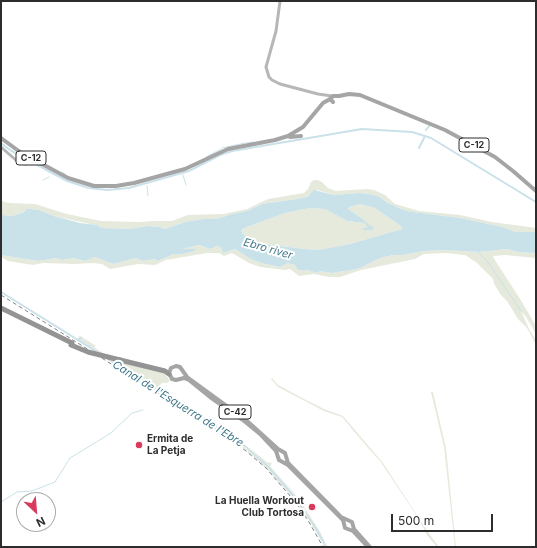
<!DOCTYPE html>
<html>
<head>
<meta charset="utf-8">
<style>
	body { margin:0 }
	#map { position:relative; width:537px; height:548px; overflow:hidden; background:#fff; font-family:Inter,sans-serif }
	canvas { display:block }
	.frame { position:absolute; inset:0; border:2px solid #2d2d2d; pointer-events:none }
	.north { position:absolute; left:16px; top:492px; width:40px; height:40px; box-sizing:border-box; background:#fff; border:1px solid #ababab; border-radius:50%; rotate:154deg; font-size:11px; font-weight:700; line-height:16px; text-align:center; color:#2d2d2d }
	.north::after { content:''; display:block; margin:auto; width:14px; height:18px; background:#d93b5e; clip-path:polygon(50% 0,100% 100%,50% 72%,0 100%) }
	.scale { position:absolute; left:391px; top:514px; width:102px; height:18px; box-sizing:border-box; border:2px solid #2d2d2d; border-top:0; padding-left:5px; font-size:12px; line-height:14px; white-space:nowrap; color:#2d2d2d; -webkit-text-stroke:3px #fff; paint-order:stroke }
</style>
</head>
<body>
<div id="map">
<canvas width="537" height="548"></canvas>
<div class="frame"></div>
<div class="north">N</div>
<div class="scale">500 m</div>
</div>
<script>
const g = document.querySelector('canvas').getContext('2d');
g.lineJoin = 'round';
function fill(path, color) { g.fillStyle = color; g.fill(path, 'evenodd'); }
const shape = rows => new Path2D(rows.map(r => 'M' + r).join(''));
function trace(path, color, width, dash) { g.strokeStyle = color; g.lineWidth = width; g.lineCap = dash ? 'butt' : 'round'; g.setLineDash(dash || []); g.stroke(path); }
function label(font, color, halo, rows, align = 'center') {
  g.font = font + ' Inter,sans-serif'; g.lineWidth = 4; g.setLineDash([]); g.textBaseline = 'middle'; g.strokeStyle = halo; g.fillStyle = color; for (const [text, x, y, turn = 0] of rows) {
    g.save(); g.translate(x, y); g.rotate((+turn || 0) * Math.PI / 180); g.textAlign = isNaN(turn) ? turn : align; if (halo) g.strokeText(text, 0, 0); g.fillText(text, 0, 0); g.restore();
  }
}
fill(shape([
	[314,180,318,180,322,182,328,188,336,191,367,189,374,190,385,195,395,204,419,211,460,215,492,222,536,228,536,232,515,232,503,227,460,218,406,211,388,203,378,196,369,194,359,193,334,195,317,190,304,198,262,204,247,211,232,214,217,219,203,219,185,222,165,229,159,227,147,226,129,229,102,228,99,226,54,216,39,210,31,209,12,216,6,216,1,214,1,201,9,203,35,204,67,214,101,221,139,222,152,221,172,221,188,215,224,214,247,209,268,199,304,193,308,189,311,182],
	[360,204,375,208,401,226,402,229,350,244,320,250,304,249,264,244,244,235,241,231,244,228,285,213,310,208,325,209,347,221,364,223,369,227,363,228,363,230,372,230,360,217,348,209,349,207],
	[199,245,210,249,214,248,215,246,221,247,223,253,235,249,251,259,261,263,280,267,288,263,295,265,298,270,307,270,318,273,320,271,331,273,352,270,360,268,380,258,393,255,402,255,424,251,444,250,479,252,508,249,518,252,536,253,536,258,505,255,494,256,493,257,522,302,536,326,536,334,526,317,521,311,530,331,536,340,536,345,527,328,518,319,507,301,501,295,494,284,493,279,477,263,465,255,446,253,424,254,415,259,361,270,340,277,329,277,314,274,299,276,290,269,285,270,260,267,249,263,232,253,224,256,219,253,207,253,166,260,155,265,138,264,110,269,102,264,94,263,73,264,43,263,33,265,8,261,1,257,1,255,38,261,56,258,62,260,74,258,83,261,95,257,113,264,136,258,142,261,155,259,159,261,174,254,183,254,195,251,196,249,182,249],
	[80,336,82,337,96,346,94,347,115,361,164,372,170,381,167,383,162,383,158,387,235,437,267,462,272,463,270,466,298,498,319,530,328,547,295,496,269,466,246,446,214,424,80,340,81,339,84,340,83,338,77,338],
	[76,340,213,425,245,447,268,468,294,498,309,519,325,547,310,522,292,497,267,469,245,449,209,424],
	[272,378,278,385,304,399,324,409,343,416,383,463,428,532,439,547,437,547,427,535,417,516,380,461,368,448,342,417,324,411,278,387,271,379],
	[431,392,433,392,446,448,456,547,455,547,444,447]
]), '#e6eadc');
fill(shape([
	[314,190,334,195,359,193,369,194,378,196,388,203,406,211,460,218,503,227,515,232,536,232,536,253,518,252,508,249,479,252,444,250,424,251,402,255,393,255,380,258,360,268,352,270,331,273,320,271,318,273,307,270,298,270,295,265,288,263,280,267,261,263,251,259,235,249,223,253,221,247,215,246,214,248,210,249,199,245,182,249,196,249,195,251,183,254,174,254,158,261,155,259,142,261,136,258,113,264,95,257,84,261,74,258,62,260,56,258,38,261,1,255,1,214,6,216,12,216,24,212,27,209,31,209,39,210,54,216,80,223,97,225,102,228,129,229,147,226,159,227,165,229,185,222,203,219,217,219,232,214,247,211,262,204,304,198,308,196],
	[360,204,375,208,401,226,402,229,350,244,319,250,304,249,264,244,244,235,241,231,244,228,285,213,310,208,325,209,347,221,364,223,368,227,363,228,363,230,372,230,374,228,373,227,369,225,360,217,348,209,349,207],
	[81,337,84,340,81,339,80,340,214,424,246,446,269,466,295,496,318,530,327,547,325,547,309,519,294,498,268,468,245,447,213,425,76,340]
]), '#c9e1e9');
trace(shape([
	[246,143,253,142],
	[222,148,245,143],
	[206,157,221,149],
	[62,172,66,175],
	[183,175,186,185],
	[43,180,49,177],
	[147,186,148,196],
	[478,252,487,261,521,311],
	[1,502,17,492,32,491,55,482,70,458,111,433,132,413,143,410]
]), '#c9e1e9', 1);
trace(shape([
	[426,130,430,125],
	[1,143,10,150,67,181,89,188,107,190,129,188,189,171,220,155,232,151,362,129,412,132,431,138,536,202],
	[419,148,424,138],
	[1,292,78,340]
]), '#c9e1e9', 2);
trace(shape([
	[280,1,276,31,266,67,269,77,272,80,280,84,318,94,332,96],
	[1,147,18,162,26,164,38,162]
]), '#b7b7b7', 3);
trace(shape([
	[333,102,330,99,333,96,339,96,349,94,360,95,445,130,495,157,513,171,536,191],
	[290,137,301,136],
	[1,138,20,152,68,178,94,186,116,186,134,183,185,169,228,149,275,140,288,136,303,127,323,103,330,99],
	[368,547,353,531,345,528,343,520,288,465,279,460,276,451,260,434,243,420,210,397,189,380,184,378,176,380,172,379,169,373,171,368,176,366,180,367,187,377,246,420,278,449,285,453,288,463,341,517,352,522,354,529,370,547]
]), '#a5a5a5', 4);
trace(shape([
	[1,308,72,343],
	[120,360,165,371,169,374]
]), '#949494', 5);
trace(shape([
	[1,295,220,432,246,451,266,468,297,504,309,522,323,547]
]), '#828282', 1, [4, 3]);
trace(shape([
	[71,345,88,352,120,360]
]), '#949494', 5);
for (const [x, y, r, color] of [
	[139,445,4,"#d93b5e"],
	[312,507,4,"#d93b5e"]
]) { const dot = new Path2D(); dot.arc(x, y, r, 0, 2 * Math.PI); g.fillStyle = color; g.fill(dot); trace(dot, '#fff', 1.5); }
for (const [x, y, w] of [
	[474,145,30],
	[31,158,30],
	[235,412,32]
]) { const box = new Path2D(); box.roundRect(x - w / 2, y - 7, w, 14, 3); g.fillStyle = '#fff'; g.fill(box); trace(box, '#2d2d2d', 1); }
label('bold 9px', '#2d2d2d', null, [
	["C-12",474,145],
	["C-12",31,158],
	["C-42",235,412]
]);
label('bold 10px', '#2d2d2d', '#fff', [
	["Ermita de",147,439],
	["La Petja",147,451],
	["La Huella Workout",304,501,"right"],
	["Club Tortosa",304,513,"right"]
], 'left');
label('italic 11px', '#41798a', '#fff', [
	["Ebro river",268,249,16],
	["Canal de l'Esquerra de l'Ebre",178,404,32]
]);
</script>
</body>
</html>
